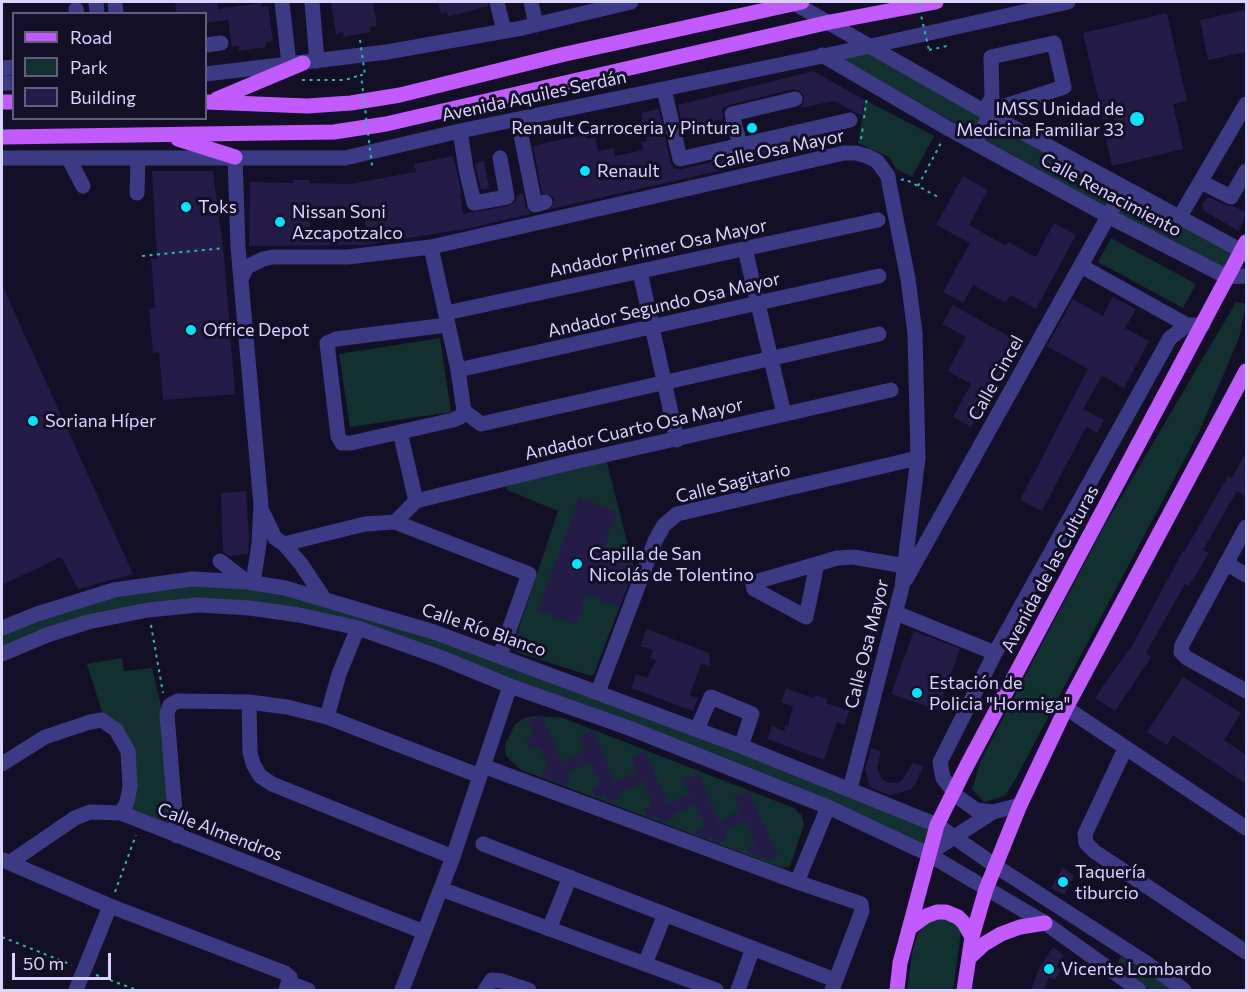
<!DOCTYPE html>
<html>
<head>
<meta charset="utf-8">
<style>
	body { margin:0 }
	#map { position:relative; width:1248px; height:992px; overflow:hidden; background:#130f26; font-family:Commissioner,sans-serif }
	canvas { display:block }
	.frame { position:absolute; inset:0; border:3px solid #d9d4ff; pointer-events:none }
	.legend { position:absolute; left:12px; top:12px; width:195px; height:108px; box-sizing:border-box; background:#130f26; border:2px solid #625e7d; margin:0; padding:8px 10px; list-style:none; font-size:18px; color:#d9d4ff }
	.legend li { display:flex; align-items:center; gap:12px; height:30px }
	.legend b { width:30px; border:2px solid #625e7d }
	.scale { position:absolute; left:12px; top:953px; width:99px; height:27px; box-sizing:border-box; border:3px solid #d9d4ff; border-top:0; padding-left:8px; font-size:18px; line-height:21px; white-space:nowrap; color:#d9d4ff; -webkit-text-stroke:4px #130f26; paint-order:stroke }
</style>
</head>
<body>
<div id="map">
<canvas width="1248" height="992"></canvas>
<div class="frame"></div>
<ul class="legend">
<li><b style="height:8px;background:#c25bff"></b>Road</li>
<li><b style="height:16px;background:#12302f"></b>Park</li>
<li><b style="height:16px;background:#241b47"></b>Building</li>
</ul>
<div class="scale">50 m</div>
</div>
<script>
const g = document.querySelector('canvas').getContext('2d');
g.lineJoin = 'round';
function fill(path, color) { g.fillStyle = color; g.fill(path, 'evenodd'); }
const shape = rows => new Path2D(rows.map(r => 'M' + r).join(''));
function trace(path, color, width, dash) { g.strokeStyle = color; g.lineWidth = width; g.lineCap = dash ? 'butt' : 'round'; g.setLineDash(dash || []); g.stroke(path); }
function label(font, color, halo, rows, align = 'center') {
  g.font = font + ' Commissioner,sans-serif'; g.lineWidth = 6; g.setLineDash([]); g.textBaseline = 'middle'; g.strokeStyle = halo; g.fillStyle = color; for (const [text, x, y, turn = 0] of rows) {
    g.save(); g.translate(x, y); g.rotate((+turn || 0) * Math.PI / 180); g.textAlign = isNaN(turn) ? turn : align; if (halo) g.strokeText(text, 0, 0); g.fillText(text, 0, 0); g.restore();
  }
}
fill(shape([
	[870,53,985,120,1232,253,1224,268,1110,209,976,135,842,59],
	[865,100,934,136,912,177,896,169,889,157,858,143],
	[1111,238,1196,284,1183,308,1098,262],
	[1236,302,1246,304,1239,338,1199,432,1016,778,1005,796,984,802,972,789,981,760,1103,528],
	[440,338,451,412,350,427,339,354],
	[606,459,634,569,594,674,591,676,516,652,512,648,558,511,507,490,506,481],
	[188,584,284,593,445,640,695,733,929,827,923,847,439,652,202,601,2,649,2,633,116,594],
	[122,658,124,671,152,668,163,714,172,829,127,810,132,750,103,715,87,664],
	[534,716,563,718,794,808,802,816,804,825,790,866,782,868,521,770,506,756,505,745,515,724,525,718],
	[936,915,959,921,961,932,953,990,907,990,912,954,918,933],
	[1121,956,1172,990,1150,990,1117,965]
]), '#12302f');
fill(shape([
	[175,2,217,2,218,9,261,3,261,7,268,6,273,41,266,43,266,47,239,51,238,46,232,47,228,20,206,23,206,14,177,14],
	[331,2,373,2,377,26,370,27,371,32,344,37,343,32,336,34],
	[438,2,488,2,488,6,448,17,447,12,441,14],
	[1246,10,1246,52,1208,60,1200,20],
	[1167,13,1187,101,1173,104,1183,149,1112,166,1106,139,1119,136,1114,117,1103,120,1083,33],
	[813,71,865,100,862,116,834,101,800,108,804,102,804,96,798,90,793,89,729,105,722,109,723,119,685,128,683,119,681,120,678,105],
	[659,109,670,161,674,169,682,169,818,137,820,148,551,209,554,200,551,195,542,193,533,146,586,134,587,139,595,137,598,151,614,148,615,156,643,150,641,142,647,141,641,113],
	[453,156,462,194,460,194,463,214,509,206,516,201,517,195,523,193,526,207,531,214,465,229,366,245,249,246,250,182,294,183,294,180,310,180,310,183,349,184,416,172,414,164],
	[362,209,367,232,310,234,310,210],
	[484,161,489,188,481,190,475,163],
	[152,171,213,171,224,256,235,394,163,400,159,352,153,353,149,309,155,308,151,259,157,259],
	[963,176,988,190,969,225,1006,246,1008,242,1036,257,1054,223,1076,235,1036,309,1010,295,1006,303,973,285,963,303,943,292,970,243,936,225],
	[1209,197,1227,206,1234,206,1246,213,1239,231,1204,211,1202,204],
	[2,285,133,574,78,589,61,557,2,585],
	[1113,297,1136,309,1125,328,1149,341,1124,388,1102,376,1083,409,1104,420,1097,433,1086,427,1042,511,1020,500,1088,369,1047,346,1073,299,1103,316],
	[953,305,1012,338,998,363,1005,366,971,427,953,417,971,384,948,371,966,337,942,324],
	[1246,452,1246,496,1237,491,1203,550,1209,553,1189,586,1185,584,1146,653,1151,657,1115,711,1095,698,1133,644,1183,551,1184,552,1228,476,1232,478],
	[246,491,249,539,248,554,230,556,223,552,221,493],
	[579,498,617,512,601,556,634,569,620,607,586,594,576,624,538,611],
	[647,629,709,653,710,666,701,664,690,695,698,698,693,711,631,688,636,674,647,678,656,660,650,658,653,650,640,646],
	[914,631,960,649,938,710,891,694],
	[1183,677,1241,713,1224,740,1246,755,1246,784,1173,735,1167,745,1147,732],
	[786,688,813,698,815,695,828,699,826,703,849,711,845,725,837,722,824,760,767,739,772,726,784,731,786,725,788,726,793,706,781,702],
	[542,715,562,762,585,751,579,737,593,731,615,782,637,772,631,758,645,751,668,804,690,794,684,780,699,774,719,821,740,811,734,797,749,791,778,856,768,861,763,859,761,854,755,856,750,854,747,848,755,844,746,821,724,831,728,839,720,843,712,840,711,837,707,838,699,836,697,831,705,827,696,804,673,814,674,817,663,822,660,821,657,815,651,818,647,816,644,809,652,805,643,782,620,792,622,797,609,802,605,794,596,797,592,788,600,784,591,762,567,772,571,781,562,785,556,782,554,778,550,780,543,778,541,772,549,769,539,746,530,750,526,739,534,736,528,721],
	[871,748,881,751,877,768,882,779,887,782,897,783,902,780,913,763,923,766,916,783,910,790,890,795,874,789,869,784,865,770],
	[1063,867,1074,876,1064,895,1051,888],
	[1053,947,1064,955,1056,967,1061,970,1055,980,1049,977,1044,990,1031,990,1039,968]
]), '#241b47');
trace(shape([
	[929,50,947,46,946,43],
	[302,80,345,80,361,75],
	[864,118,867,97],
	[861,139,863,127],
	[901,180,905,179,938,197],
	[918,186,942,141],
	[142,256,224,248],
	[151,625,163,693],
	[115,892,136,835],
	[2,937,72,965],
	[96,975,137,990]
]), '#2fb8b0', 2, [3, 4.5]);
trace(shape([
	[96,2,97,14],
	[115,2,116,14],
	[282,2,289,64],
	[312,2,317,61],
	[497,2,504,31],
	[531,2,536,25],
	[792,2,996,118,1242,251,1246,255],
	[76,9,77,14],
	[206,45,221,43],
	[822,55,949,129,1108,216,1227,277,1246,276],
	[2,68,14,67],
	[206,74,387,52,522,28,631,2],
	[2,83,14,83],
	[664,89,680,159,850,120],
	[984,111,992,98,991,57,1054,43,1064,87,1005,106,996,118],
	[518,120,535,205,545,202],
	[460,131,466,169,474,203,507,197,500,158],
	[975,143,990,115],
	[740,145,732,114,795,99],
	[235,157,238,247,261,505,259,544,253,583],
	[2,158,345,158,460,131,871,46,1068,2],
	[69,159,83,186],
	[1201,182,1231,197,1246,171],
	[137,193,138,159],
	[1179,218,1246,104],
	[431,247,458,370,464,411,460,417,453,420,351,443,342,443,338,436,327,343,336,339,447,325],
	[745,249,784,414],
	[1081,266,1187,325],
	[640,272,677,440],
	[242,277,247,267,263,259,273,257,348,257,431,247,844,153,856,153,867,156,877,161,888,176,889,183,908,279,915,333,918,458,902,587,850,789],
	[446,313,878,220],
	[458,370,879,276],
	[464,411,481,424,879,334],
	[400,432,416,501],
	[263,513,275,538,284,544,301,564,325,600],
	[395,522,416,501,565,464,891,390],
	[1246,527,1182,645,1181,652,1187,658,1246,691],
	[284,544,365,524,395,522,529,574,500,655],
	[220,561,247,582],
	[1226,563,1246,575],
	[817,564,806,617,754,589,753,585,755,582,817,564,837,558,853,557,905,566],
	[906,579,1124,188],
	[896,613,995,653],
	[2,628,37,614,114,590,192,579,247,582,285,588,434,632,741,746,937,825,997,867,1145,962,1184,990],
	[2,654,47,635,88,622,148,610,198,605,250,608,299,615,358,628,442,658,510,686,629,728,828,807,928,854,1045,923,1139,990],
	[598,692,655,541,664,525,677,514,918,458],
	[249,702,250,752,253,764,260,776,272,784,453,857],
	[1066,708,1246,828],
	[327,717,339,674,358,628],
	[697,729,711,697,752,714,741,746],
	[1125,749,1085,834,1086,843,1095,852,1246,952],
	[2,764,45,737,90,722,102,720,116,730,128,751,130,787,127,802,121,813],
	[483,766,797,882,856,902,861,904,862,911,832,990],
	[993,812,976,810,958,797,943,778,940,762,995,653,1170,338,1187,325,1203,325],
	[177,836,167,714,170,705,178,701,249,702,287,707,327,717,480,776],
	[483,844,835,980],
	[928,854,993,812,1020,805],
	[3,860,110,906,285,973,290,977,286,990],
	[9,863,75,818,90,812,121,813,424,932],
	[797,882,828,807],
	[441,889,716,990],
	[549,929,570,877],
	[645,964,665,914],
	[289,983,308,990],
	[76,990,110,906],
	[402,990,453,857,510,686],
	[485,990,492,980,502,981,529,990],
	[738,990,753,948]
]), '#3d3a85', 15);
trace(shape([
	[217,99,303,63],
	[2,102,14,102],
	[206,102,307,106,351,103,400,95,561,55,802,2],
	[2,137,334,132,386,124,830,22,936,2],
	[178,139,235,157],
	[911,927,926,916,937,912,946,912,958,917,964,923,972,937],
	[969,958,984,944,1001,934,1020,927,1045,923],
	[897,990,900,963,937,825,965,769,1246,242],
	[964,990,972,937,986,889,1020,805,1066,708,1246,371]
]), '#c25bff', 15);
trace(shape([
	[918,2,929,50],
	[360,40,365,75,361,75,372,166]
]), '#2fb8b0', 2, [3, 4.5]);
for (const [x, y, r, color] of [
	[1137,119,8,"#00e5ff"],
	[752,128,6,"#00e5ff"],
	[585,171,6,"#00e5ff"],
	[186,207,6,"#00e5ff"],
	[280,222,6,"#00e5ff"],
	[191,330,6,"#00e5ff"],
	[33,421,6,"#00e5ff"],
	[577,564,6,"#00e5ff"],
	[917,693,6,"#00e5ff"],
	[1063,882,6,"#00e5ff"],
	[1049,969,6,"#00e5ff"]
]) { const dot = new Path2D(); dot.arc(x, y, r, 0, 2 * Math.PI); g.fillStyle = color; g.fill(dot); trace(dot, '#130f26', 2); }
label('18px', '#d9d4ff', '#130f26', [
	["Avenida Aquiles Serdán",534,96,-12],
	["Calle Osa Mayor",779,149,-12],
	["Calle Renacimiento",1111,195,28],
	["Andador Primer Osa Mayor",658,248,-12],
	["Andador Segundo Osa Mayor",664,305,-13],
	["Calle Cincel",996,378,-61],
	["Andador Cuarto Osa Mayor",634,429,-13],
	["Calle Sagitario",733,483,-14],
	["Avenida de las Culturas",1050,569,-62],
	["Calle Río Blanco",484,630,19],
	["Calle Osa Mayor",867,644,-76],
	["Calle Almendros",220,832,21]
]);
label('18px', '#d9d4ff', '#130f26', [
	["IMSS Unidad de",1124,109,"right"],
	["Medicina Familiar 33",1124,130,"right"],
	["Renault Carroceria y Pintura",740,128,"right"],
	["Renault",597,171],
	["Toks",198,207],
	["Nissan Soni",292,212],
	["Azcapotzalco",292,233],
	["Office Depot",203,330],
	["Soriana Híper",45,421],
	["Capilla de San",589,554],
	["Nicolás de Tolentino",589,575],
	["Estación de",929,683],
	["Policia \"Hormiga\"",929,704],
	["Taquería",1075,872],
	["tiburcio",1075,893],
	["Vicente Lombardo",1061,969]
], 'left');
</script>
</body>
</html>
